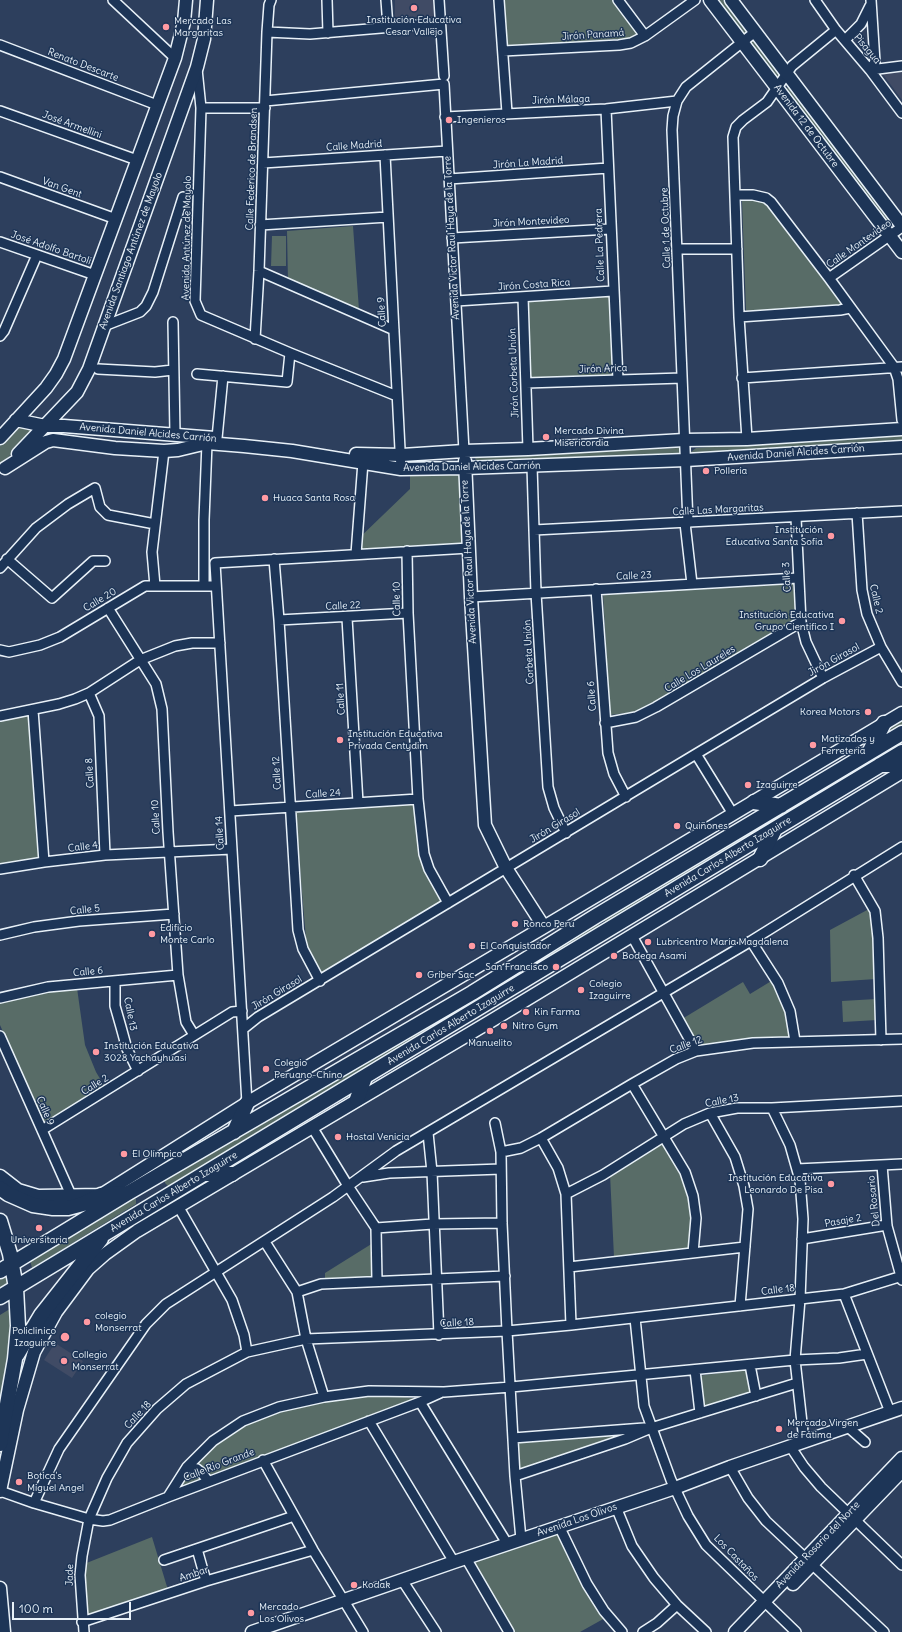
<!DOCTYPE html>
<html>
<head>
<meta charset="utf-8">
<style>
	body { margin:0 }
	#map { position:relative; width:902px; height:1632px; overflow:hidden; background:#2d3f5d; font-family:Delius,sans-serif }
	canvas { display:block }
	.scale { position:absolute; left:12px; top:1602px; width:119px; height:18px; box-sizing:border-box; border:2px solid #e8f1f8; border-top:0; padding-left:5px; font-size:12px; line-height:14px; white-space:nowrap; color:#e8f1f8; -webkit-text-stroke:3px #1d3557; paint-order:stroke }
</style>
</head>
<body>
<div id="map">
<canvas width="902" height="1632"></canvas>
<div class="scale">100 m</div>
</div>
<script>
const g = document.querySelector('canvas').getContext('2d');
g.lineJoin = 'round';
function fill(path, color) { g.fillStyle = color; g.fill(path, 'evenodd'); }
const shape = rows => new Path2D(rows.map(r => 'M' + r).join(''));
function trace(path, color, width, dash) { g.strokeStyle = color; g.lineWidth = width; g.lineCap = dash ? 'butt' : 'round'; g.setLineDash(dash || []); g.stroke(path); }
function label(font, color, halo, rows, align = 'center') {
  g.font = font + ' Delius,sans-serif'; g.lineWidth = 3; g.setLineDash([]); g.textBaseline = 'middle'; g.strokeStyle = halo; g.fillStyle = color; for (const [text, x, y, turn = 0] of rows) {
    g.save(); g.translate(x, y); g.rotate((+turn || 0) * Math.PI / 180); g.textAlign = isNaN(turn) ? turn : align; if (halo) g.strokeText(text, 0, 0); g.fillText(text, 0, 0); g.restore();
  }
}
fill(shape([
	[395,0,433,0,434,16,395,18],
	[902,71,902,100,882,73],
	[55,1343,83,1361,72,1378,44,1360]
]), '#404b65');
fill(shape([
	[504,0,614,0,636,30,637,34,632,38,507,47],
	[717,0,723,0,747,31,747,34,744,35],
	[751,40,753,40,780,75,778,79,777,78,750,43],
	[788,87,891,222,891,224,888,224,786,90],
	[745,198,758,198,766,203,844,302,840,307,748,314,746,310,742,201],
	[353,226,359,310,288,282,287,231],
	[272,236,286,236,286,266,271,266],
	[611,293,615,376,531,379,527,300],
	[18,427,33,431,0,466,0,446],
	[902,433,902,441,695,454,691,452,696,448],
	[679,448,681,451,678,455,476,462,475,457,479,455],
	[410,474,460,474,463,544,356,551,355,542,410,489],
	[793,584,797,620,642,711,610,715,603,594],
	[32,714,41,860,0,867,0,720],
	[902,717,902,728,881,739,891,724],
	[845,772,848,778,607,925,602,917],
	[416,801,421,861,444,899,442,905,322,975,307,950,295,812],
	[869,909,873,923,876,979,831,982,830,930],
	[596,920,602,928,479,1001,478,1000,477,997],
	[773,980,785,1005,792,1038,698,1048,682,1019,743,982,750,994],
	[77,988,85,1045,96,1072,105,1087,44,1125,0,1025,0,1002,47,992],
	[876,999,877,1020,843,1022,842,1001],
	[464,1002,466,1008,171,1186,168,1186,165,1183,165,1178],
	[663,1144,683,1177,691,1201,693,1219,690,1250,614,1257,610,1174],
	[131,1197,136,1199,136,1204,32,1268,30,1260],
	[373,1243,374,1279,325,1280,325,1273],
	[2,1277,9,1279,9,1283,0,1290,0,1279],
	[13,1307,12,1352,0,1415,0,1315],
	[748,1369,753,1393,702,1409,698,1376],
	[368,1394,388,1395,421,1399,176,1491,192,1466,216,1443,248,1423,279,1410,325,1401],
	[624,1432,623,1438,518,1474,516,1440],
	[559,1533,573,1565,588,1593,605,1618,580,1632,513,1632,473,1567,475,1560],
	[152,1537,168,1590,86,1618,84,1564]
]), '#586c67');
const street = shape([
	[113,0,175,58],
	[327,0,328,33],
	[386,0,388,27],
	[439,0,444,76],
	[499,0,507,113],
	[618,0,645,36],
	[815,0,836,30,870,70,902,113],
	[267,32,310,34,440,23],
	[845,40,861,24,870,6],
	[0,45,157,105],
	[503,51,619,45,631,43,645,36,695,0],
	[197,69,201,108,195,301,201,315,290,353,397,396],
	[870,70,875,62,871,0],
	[870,70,902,66],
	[265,101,444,84,464,451],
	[201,108,265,108],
	[606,109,618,380],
	[0,111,137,160],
	[445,117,606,109,677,101],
	[385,155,401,469],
	[263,163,447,151],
	[0,177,116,219],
	[449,179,608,168],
	[735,195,753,195,766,198,771,202,829,278,894,367,898,379,902,420],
	[260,225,388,217],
	[452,238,610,229],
	[0,242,95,275],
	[678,249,737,249],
	[259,271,394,330],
	[829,278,902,227],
	[523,297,528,449],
	[456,301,613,291],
	[739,317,840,310,850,308],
	[173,322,175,434],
	[104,326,140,312,146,306,153,292,183,197],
	[0,336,4,331,37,255],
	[255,339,259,271,267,32,269,5,271,0],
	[98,369,155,372,173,370],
	[197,374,287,382,290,353],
	[742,378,902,367],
	[526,383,682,378],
	[217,438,223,376],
	[747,439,739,317,733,137,736,127,743,120,767,102,792,66,836,30],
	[532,466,536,593,548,787,554,808,566,833],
	[857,513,862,590,867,614,881,647,902,682],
	[796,518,801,622,806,642,823,678],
	[685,523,692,584],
	[688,523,672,130,673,116,677,101,686,87,755,32],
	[534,530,902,511],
	[407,551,408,613,418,799,424,854,429,869,448,903],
	[356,554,363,462],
	[7,559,52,598,93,561,105,561],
	[274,559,279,620,298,930,303,949,320,981],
	[0,568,36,528,68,504,95,488,100,507,108,515,155,524],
	[155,586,152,552,164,451],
	[204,586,204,520,207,443],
	[596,589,608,753,614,774,626,797],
	[471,597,798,578],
	[108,608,156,684,162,709,168,832,178,975,186,1022,194,1035],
	[347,618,358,803],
	[279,620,408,613],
	[0,650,9,652,40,645,60,637,145,586,216,586],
	[89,693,99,716,105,855],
	[33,710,44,862],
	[0,716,59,704,75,699,89,693,140,660,175,646,192,643,220,643],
	[605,723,636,717,656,707,801,622],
	[696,754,733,814],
	[230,811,418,799],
	[0,869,44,862,105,855,232,849],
	[854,875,875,911,878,938,881,1040],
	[0,935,34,927,79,921,174,914],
	[632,936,696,1051],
	[751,941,778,983,790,1011,795,1041],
	[115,981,115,1006,121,1027,127,1049,138,1071],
	[0,998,48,987,178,975],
	[243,1029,258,1017,696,754,823,678,881,647],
	[0,1036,71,1195],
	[632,1084,685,1172,693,1196,696,1218,693,1253],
	[247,1103,215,563,469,548],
	[772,1108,790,1145,800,1180,803,1219,800,1299,795,1360,804,1441],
	[710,1113,735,1157,744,1186,748,1209,740,1306],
	[495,1123,501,1152,502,1223,507,1331,515,1476,521,1539],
	[312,1127,348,1186,376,1228,377,1281],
	[42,1130,232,1012,242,1011],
	[428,1133,432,1172,439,1335],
	[541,1138,558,1168,566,1194,571,1325],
	[501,1152,521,1148,541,1138,632,1084,676,1059,696,1051,753,1043,902,1039],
	[882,1165,887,1226,902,1280],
	[797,1169,902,1164],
	[363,1177,389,1173,501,1169],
	[566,1194,603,1175,684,1124,710,1113,737,1108,772,1108,902,1101],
	[178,1206,232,1300,244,1335,247,1352],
	[376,1228,433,1224,502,1223],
	[802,1239,887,1225],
	[265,1242,297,1292,306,1339,324,1397],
	[569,1267,745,1247],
	[297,1292,321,1284,505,1276],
	[844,1294,890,1412],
	[635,1318,644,1406,671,1480,688,1516,706,1545,796,1632],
	[750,1365,756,1396],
	[695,1370,700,1413],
	[420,1402,508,1545],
	[369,1421,454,1562],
	[848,1427,865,1442],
	[513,1438,644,1428],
	[790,1446,804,1467,821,1487,902,1565],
	[263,1460,313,1550,363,1632],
	[187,1467,197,1469,202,1473,208,1481],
	[730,1467,748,1498,766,1521,884,1632],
	[515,1476,625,1439,651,1428,797,1383],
	[0,1491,34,1503,89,1519,103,1521,110,1520,168,1497,420,1402,440,1393],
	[168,1497,187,1467,213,1441,243,1421,279,1407,324,1397,369,1391,444,1392,511,1387,795,1360,839,1358,867,1354],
	[34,1503,59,1449,146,1324,166,1304,333,1197,396,1151,751,941,902,847],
	[616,1507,632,1546,654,1578,677,1605,706,1632],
	[559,1526,587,1584,604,1611,622,1632],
	[197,1549,206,1581],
	[466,1558,509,1632],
	[164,1560,294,1516],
	[402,1580,436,1632],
	[82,1622,206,1581,313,1550],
	[84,1632,80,1575,82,1556,89,1519,107,1478,127,1443,157,1409,186,1384,247,1352,306,1339,507,1331,571,1325,844,1294,902,1276],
	[643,1632,657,1623,677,1605]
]);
const secondary = shape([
	[710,0,902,252],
	[731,0,902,226],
	[16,420,45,426,64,426,215,438],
	[0,438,46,388,56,374,64,359,175,58,184,22,186,0],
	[18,454,77,392,89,369,197,67,204,39,207,0],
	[356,454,402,455,464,451,528,449,684,440,747,439,902,429],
	[465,461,471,597,485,825,506,868,544,927],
	[5,468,46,442,53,440,115,448,164,451,178,450,207,443,244,446,292,451,401,469,465,468,686,460,902,447],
	[0,1176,18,1190,38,1196,101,1195,247,1103,544,927,902,713],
	[0,1491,17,1410,34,1352,56,1312,88,1269,105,1254,137,1231,491,1021,902,772],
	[793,1584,902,1471],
	[0,1588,4,1632],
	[252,1632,454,1562,675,1488,730,1467,902,1408],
	[735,1632,902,1458]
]);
const primary = shape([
	[870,751,884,723],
	[880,765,902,765],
	[754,802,781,806],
	[760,859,775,829],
	[357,1099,365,1077],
	[234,1132,247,1103],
	[206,1174,232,1174],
	[0,1188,8,1194,33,1205,53,1208,68,1208,83,1204,101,1195,124,1193],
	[0,1221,10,1254,16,1288,18,1326,15,1359,0,1444],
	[0,1271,128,1193,472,993,596,916,902,733],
	[0,1297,902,752],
	[17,1355,41,1315,101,1239]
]);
trace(street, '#e8f1f8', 12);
trace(secondary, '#e8f1f8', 15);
trace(primary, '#e8f1f8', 17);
trace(street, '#1d3557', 9);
trace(secondary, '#1d3557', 12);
trace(primary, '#1d3557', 14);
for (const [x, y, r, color] of [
	[414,8,4,"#ff9aa2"],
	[166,27,4,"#ff9aa2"],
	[449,120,4,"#ff9aa2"],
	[546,437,4,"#ff9aa2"],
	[706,471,4,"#ff9aa2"],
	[265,498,4,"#ff9aa2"],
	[831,536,4,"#ff9aa2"],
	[842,621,4,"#ff9aa2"],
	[868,712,4,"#ff9aa2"],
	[340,740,4,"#ff9aa2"],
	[813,745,4,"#ff9aa2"],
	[748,785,4,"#ff9aa2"],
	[677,826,4,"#ff9aa2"],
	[515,924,4,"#ff9aa2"],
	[152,934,4,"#ff9aa2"],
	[648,942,4,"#ff9aa2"],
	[472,946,4,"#ff9aa2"],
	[614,956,4,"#ff9aa2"],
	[556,967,4,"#ff9aa2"],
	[419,975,4,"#ff9aa2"],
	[581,990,4,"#ff9aa2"],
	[526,1012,4,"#ff9aa2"],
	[504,1026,4,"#ff9aa2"],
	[490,1031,4,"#ff9aa2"],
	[96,1052,4,"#ff9aa2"],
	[266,1069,4,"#ff9aa2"],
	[338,1137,4,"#ff9aa2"],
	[124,1154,4,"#ff9aa2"],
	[831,1184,4,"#ff9aa2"],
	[39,1228,4,"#ff9aa2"],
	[87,1322,4,"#ff9aa2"],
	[65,1337,5,"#ff9aa2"],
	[64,1361,4,"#ff9aa2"],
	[779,1429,4,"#ff9aa2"],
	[19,1482,4,"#ff9aa2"],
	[354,1585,4,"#ff9aa2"],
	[251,1613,4,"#ff9aa2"]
]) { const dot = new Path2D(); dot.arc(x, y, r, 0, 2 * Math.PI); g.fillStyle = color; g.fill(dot); trace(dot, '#1d3557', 1.5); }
label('10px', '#e8f1f8', '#1d3557', [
	["Institución Educativa",414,20,"center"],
	["Cesar Vallejo",414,32,"center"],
	["Mercado Las",174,21],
	["Margaritas",174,33],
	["Ingenieros",457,120],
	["Mercado Divina",554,431],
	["Misericordia",554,443],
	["Pollería",714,471],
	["Huaca Santa Rosa",273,498],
	["Institución",823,530,"right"],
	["Educativa Santa Sofia",823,542,"right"],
	["Institución Educativa",834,615,"right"],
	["Grupo Cientifico I",834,627,"right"],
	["Korea Motors",860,712,"right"],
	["Institución Educativa",348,734],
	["Privada Centydim",348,746],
	["Matizados y",821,739],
	["Ferretería",821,751],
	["Izaguirre",756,785],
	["Quiñones",685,826],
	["Ronco Peru",523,924],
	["Edificio",160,928],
	["Monte Carlo",160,940],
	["Lubricentro María Magdalena",656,942],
	["El Conquistador",480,946],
	["Bodega Asami",622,956],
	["San Francisco",548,967,"right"],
	["Griber Sac",427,975],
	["Colegio",589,984],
	["Izaguirre",589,996],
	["Kin Farma",534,1012],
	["Nitro Gym",512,1026],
	["Manuelito",490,1043,"center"],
	["Institución Educativa",104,1046],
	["3028 Yachayhuasi",104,1058],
	["Colegio",274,1063],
	["Peruano-Chino",274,1075],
	["Hostal Venicia",346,1137],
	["El Olímpico",132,1154],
	["Institución Educativa",823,1178,"right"],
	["Leonardo De Pisa",823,1190,"right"],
	["Universitaria",39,1240,"center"],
	["colegio",95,1316],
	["Monserrat",95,1328],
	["Policlinico",56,1331,"right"],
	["Izaguirre",56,1343,"right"],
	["Collegio",72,1355],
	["Monserrat",72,1367],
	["Mercado Virgen",787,1423],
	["de Fátima",787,1435],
	["Botica's",27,1476],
	["Miguel Angel",27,1488],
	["Kodak",362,1585],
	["Mercado",259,1607],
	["Los Olivos",259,1619]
], 'left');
label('10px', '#e8f1f8', '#1d3557', [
	["Jirón Panamá",593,35,-4],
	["Pisagua",867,49,50],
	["Renato Descarte",83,65,21],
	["Jirón Málaga",561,100,-2],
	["José Armellini",72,125,20],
	["Avenida 12 de Octubre",806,126,53],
	["Calle Madrid",354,146,-4],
	["Jirón La Madrid",528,163,-4],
	["Calle Federico de Brandsen",252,169,-88],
	["Van Gent",62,188,20],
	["Jirón Montevideo",531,222,-3],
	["Calle 1 de Octubre",666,228,-92],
	["Avenida Antúnez de Mayolo",187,238,-89],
	["Avenida Victor Raul Haya de la Torre",452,238,-93],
	["Calle Montevideo",859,244,-35],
	["Calle La Pedrera",600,245,-92],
	["José Adolfo Bartoli",51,248,19],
	["Avenida Santiago Antúnez de Mayolo",131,251,-70],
	["Jirón Costa Rica",534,285,-4],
	["Calle 9",382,312,-93],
	["Jirón Arica",603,369,-2],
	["Jirón Corbeta Unión",514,373,-92],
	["Avenida Daniel Alcides Carrión",148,433,5],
	["Avenida Daniel Alcides Carrión",796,453,-4],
	["Avenida Daniel Alcides Carrión",472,467,-1],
	["Calle Las Margaritas",718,510,-3],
	["Avenida Victor Raul Haya de la Torre",469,562,-93],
	["Calle 23",634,576,-3],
	["Calle 3",787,577,-93],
	["Calle 10",397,599,-91],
	["Calle 2",876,599,77],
	["Calle 20",100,600,-31],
	["Calle 22",343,606,-3],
	["Corbeta Unión",529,652,-93],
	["Jirón Girasol",834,660,-29],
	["Calle Los Laureles",700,669,-31],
	["Calle 6",592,696,-94],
	["Calle 11",341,699,-93],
	["Calle 8",90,773,-93],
	["Calle 12",277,773,-93],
	["Calle 24",323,794,-4],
	["Calle 10",156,817,-93],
	["Jirón Girasol",555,826,-31],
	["Calle 14",220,833,-93],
	["Calle 4",83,847,-7],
	["Avenida Carlos Alberto Izaguirre",728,857,-31],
	["Calle 5",85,910,-6],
	["Calle 6",88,972,-5],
	["Jirón Girasol",277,993,-31],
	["Calle 13",130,1014,79],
	["Avenida Carlos Alberto Izaguirre",451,1025,-31],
	["Calle 12",686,1045,-20],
	["Calle 2",95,1085,-32],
	["Calle 13",722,1101,-11],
	["Calle 9",45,1111,66],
	["Avenida Carlos Alberto Izaguirre",174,1192,-31],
	["Del Rosario",874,1201,-96],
	["Pasaje 2",843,1221,-10],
	["Calle 18",778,1290,-7],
	["Calle 18",457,1323,-3],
	["Calle 18",138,1415,-47],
	["Calle Río Grande",219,1465,-21],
	["Avenida Los Olivos",577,1520,-19],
	["Avenida Rosario del Norte",818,1545,-46],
	["Los Castaños",736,1558,46],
	["Ambar",194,1574,-18],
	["Jade",70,1575,-89]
]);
</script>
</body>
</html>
